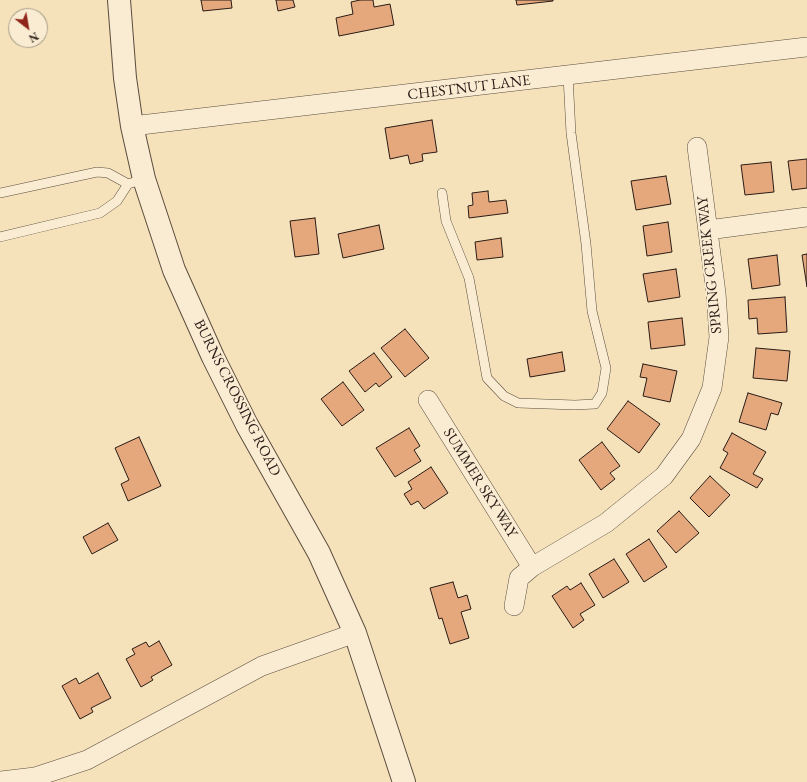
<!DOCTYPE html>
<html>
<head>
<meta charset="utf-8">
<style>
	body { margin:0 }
	#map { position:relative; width:807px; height:782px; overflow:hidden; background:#f6e2ba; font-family:"EB Garamond",serif }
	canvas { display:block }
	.north { position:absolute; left:8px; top:8px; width:40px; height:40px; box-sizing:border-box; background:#f9ecd2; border:1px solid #a59887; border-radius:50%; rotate:149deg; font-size:11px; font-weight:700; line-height:16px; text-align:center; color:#281b16 }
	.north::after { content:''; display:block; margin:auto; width:14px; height:18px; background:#8f2418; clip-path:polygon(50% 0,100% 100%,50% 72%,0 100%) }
</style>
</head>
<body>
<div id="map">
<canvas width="807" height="782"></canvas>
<div class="north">N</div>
</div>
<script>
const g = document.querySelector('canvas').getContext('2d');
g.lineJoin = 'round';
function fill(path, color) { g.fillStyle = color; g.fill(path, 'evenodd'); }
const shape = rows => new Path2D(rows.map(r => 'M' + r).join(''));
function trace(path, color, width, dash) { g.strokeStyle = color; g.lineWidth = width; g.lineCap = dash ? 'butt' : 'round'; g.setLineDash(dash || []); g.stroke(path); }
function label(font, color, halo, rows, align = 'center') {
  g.font = font + ' "EB Garamond",serif'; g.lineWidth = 3.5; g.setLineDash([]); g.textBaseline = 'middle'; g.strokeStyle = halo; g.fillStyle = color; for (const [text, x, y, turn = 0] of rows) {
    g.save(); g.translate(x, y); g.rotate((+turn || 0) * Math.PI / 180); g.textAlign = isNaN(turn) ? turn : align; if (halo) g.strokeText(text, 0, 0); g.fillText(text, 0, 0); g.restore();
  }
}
const building = shape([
	[201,0,231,0,232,8,203,11,201,0],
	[276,0,293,0,295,7,278,11,276,0],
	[360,0,373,0,374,7,390,4,394,25,339,36,336,18,353,14,351,2,360,0],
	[516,0,553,0,553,1,517,5,516,0],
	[432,120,437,152,422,154,423,161,410,164,408,155,390,159,385,128,432,120],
	[807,159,807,188,792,190,788,161,807,159],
	[771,162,774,192,745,195,741,165,771,162],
	[666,176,671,204,636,210,631,181,666,176],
	[488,191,489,202,506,200,508,213,469,218,468,206,473,205,472,193,488,191],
	[315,218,319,254,295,257,290,221,315,218],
	[668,222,672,252,647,256,643,226,668,222],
	[379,225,384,249,343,258,338,234,379,225],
	[501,238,503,257,477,260,475,242,501,238],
	[807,254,807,287,802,255,807,254],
	[777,255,780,285,752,289,748,259,777,255],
	[676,269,680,297,648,302,643,274,676,269],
	[785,297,787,332,758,334,757,318,749,319,748,300,785,297],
	[682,318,685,345,651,349,648,322,682,318],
	[405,329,429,358,405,377,381,348,405,329],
	[756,348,790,351,787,381,753,378,756,348],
	[562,352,565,371,530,377,527,359,562,352],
	[374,353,392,377,379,387,376,383,365,392,349,371,374,353],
	[643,364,677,371,670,402,643,396,647,378,640,377,643,364],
	[343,382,364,410,342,426,321,399,343,382],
	[748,393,782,403,778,415,771,413,766,430,739,422,748,393],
	[628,401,660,424,639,453,607,429,628,401],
	[409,428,420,446,414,450,421,461,395,477,376,448,409,428],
	[732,433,766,452,753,474,763,479,757,488,720,468,728,453,723,450,732,433],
	[139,437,161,486,128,501,121,484,129,480,115,448,139,437],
	[602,442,620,466,610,473,615,479,601,490,579,460,602,442],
	[431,467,448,493,424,509,418,501,411,505,404,494,412,489,408,482,431,467],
	[710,476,730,495,709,517,690,498,710,476],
	[679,511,699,533,676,553,657,531,679,511],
	[108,523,118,540,92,554,83,537,108,523],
	[649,539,667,567,644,582,626,554,649,539],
	[614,559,629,582,603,598,589,574,614,559],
	[453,582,458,598,467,595,471,609,461,612,469,638,450,644,442,618,439,619,430,588,453,582],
	[581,583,595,605,580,614,584,620,573,628,552,596,567,586,570,590,581,583],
	[159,641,172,665,151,677,153,680,141,687,126,659,135,654,132,649,146,642,149,647,159,641],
	[98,673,111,698,91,708,93,712,80,719,62,686,76,678,79,684,98,673]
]);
fill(building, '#e5a87d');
trace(building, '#281b16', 1);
const service = shape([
	[0,193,97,172,108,173,128,184],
	[442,193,446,221,469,278,487,378,504,396,518,403,575,405,595,404,602,393,606,368,592,311,586,244,571,133,568,76],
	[0,237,100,213,117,201,128,184,144,179]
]);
const minor = shape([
	[132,126,807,47],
	[708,230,807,217],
	[428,400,532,567],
	[514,606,519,578,532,567,606,523,664,476,691,439,712,388,719,337,716,293,697,147],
	[0,781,35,777,87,760,262,666,355,633]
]);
const tertiary = shape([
	[119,0,125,78,132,126,144,179,174,270,213,357,247,425,319,553,355,633,404,782]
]);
trace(service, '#5c4d3f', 10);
trace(minor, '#5c4d3f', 20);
trace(tertiary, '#5c4d3f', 24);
trace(service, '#f9ecd2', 9);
trace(minor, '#f9ecd2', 19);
trace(tertiary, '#f9ecd2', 22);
label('15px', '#281b16', '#f9ecd2', [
	["CHESTNUT LANE",469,88,-7],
	["SPRING CREEK WAY",710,265,-96],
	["BURNS CROSSING ROAD",237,398,63],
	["SUMMER SKY WAY",480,483,58]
]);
</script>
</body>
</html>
